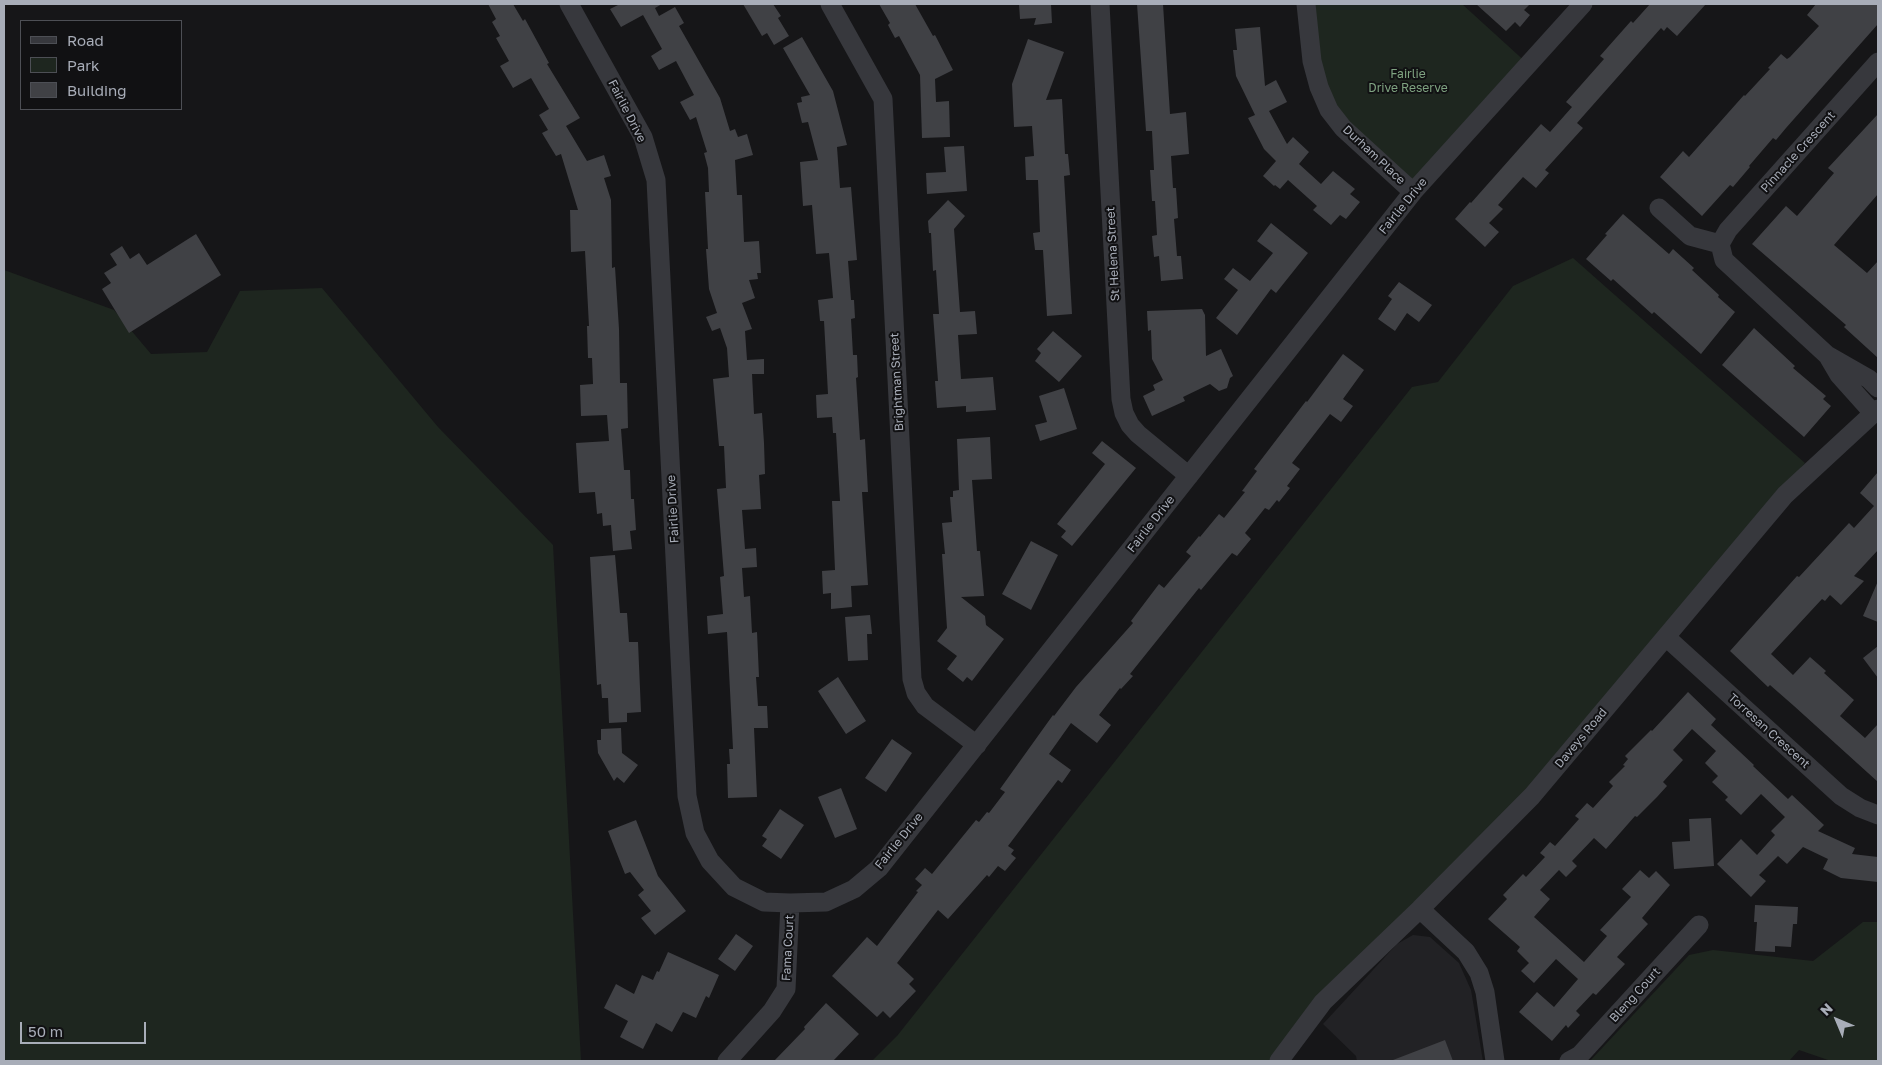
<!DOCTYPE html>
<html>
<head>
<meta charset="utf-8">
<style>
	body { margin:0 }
	#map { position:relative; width:1882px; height:1065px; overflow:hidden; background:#161618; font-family:"Golos Text",sans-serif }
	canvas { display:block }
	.frame { position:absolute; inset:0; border:5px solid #a8adb8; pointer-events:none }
	.legend { position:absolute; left:20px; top:20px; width:162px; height:90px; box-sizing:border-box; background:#111113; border:1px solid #4d4f55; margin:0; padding:6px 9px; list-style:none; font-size:15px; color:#a8adb8 }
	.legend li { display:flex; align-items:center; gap:10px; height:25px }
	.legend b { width:25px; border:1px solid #4d4f55 }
	.north { position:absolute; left:1812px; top:995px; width:50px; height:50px; -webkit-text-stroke:4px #111113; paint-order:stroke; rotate:315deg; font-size:14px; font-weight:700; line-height:20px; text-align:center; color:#a8adb8 }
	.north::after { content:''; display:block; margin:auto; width:18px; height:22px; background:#a8adb8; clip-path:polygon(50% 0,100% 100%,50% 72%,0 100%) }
	.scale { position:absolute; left:20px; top:1022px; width:126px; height:22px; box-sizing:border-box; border:2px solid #a8adb8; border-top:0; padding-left:6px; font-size:15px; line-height:18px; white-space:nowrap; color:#a8adb8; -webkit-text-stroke:4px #111113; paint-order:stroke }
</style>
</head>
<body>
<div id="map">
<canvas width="1882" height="1065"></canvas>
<div class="frame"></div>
<ul class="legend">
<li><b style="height:6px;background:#37383d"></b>Road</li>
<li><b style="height:14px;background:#1e261f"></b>Park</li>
<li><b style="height:14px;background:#404145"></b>Building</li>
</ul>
<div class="north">N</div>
<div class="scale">50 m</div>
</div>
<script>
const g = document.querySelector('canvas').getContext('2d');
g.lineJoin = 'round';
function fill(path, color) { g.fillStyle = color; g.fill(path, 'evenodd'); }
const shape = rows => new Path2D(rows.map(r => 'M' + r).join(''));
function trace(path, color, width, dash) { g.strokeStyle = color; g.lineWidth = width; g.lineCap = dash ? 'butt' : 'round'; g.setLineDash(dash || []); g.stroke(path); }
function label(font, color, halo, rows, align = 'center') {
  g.font = font + ' "Golos Text",sans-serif'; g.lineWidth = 4; g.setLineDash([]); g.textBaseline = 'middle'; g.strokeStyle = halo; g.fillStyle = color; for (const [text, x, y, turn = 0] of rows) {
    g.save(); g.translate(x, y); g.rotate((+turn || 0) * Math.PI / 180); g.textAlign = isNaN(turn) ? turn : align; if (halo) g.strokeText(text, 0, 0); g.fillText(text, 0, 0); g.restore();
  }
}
fill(shape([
	[1413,935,1430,937,1459,963,1471,990,1483,1061,1357,1061,1356,1056,1323,1024,1397,944]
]), '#222225');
fill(shape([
	[1306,4,1462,4,1529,65,1413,192,1329,110],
	[1573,258,1805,463,1539,788,1276,1061,872,1061,897,1036,1412,387,1438,382,1513,286],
	[4,270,114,310,151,354,207,352,240,291,322,288,438,427,553,545,581,1061,4,1061],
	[1863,922,1878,922,1878,1061,1831,1061,1799,1050,1789,1061,1590,1061,1689,955,1713,950,1813,961]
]), '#1e261f');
fill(shape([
	[488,4,513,4,523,21,525,19,549,63,547,64,580,118,566,126,587,161,604,155,611,176,604,178,611,200,612,268,615,267,619,329,620,383,627,383,628,428,621,429,624,470,630,470,631,499,634,499,636,530,630,531,632,549,613,551,611,525,603,526,602,513,597,514,595,492,579,493,576,443,609,441,607,415,581,416,580,385,593,384,592,358,588,358,587,326,589,326,585,251,571,252,570,210,578,210,561,154,556,156,542,133,548,130,539,115,549,109,531,78,513,88,500,66,509,61,496,38,500,36,492,22,496,19],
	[620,4,662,4,655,8,659,16,675,7,684,23,679,26,720,98,730,131,735,129,738,137,747,134,753,155,735,160,737,195,742,195,744,242,759,241,761,273,757,273,758,279,749,280,755,298,742,303,752,329,745,331,747,360,764,359,764,374,752,374,754,414,762,413,764,443,765,474,759,475,761,509,742,510,745,549,756,548,757,567,742,568,744,597,750,596,752,633,757,632,759,677,756,677,758,706,767,706,768,728,754,728,757,797,728,798,727,764,730,764,729,749,733,749,727,632,708,634,707,616,723,614,720,577,724,576,717,489,726,488,724,446,719,446,713,379,729,377,727,348,720,328,712,331,706,317,717,313,709,289,706,249,708,249,705,192,709,192,708,168,704,153,707,152,696,117,690,120,680,102,694,95,676,61,659,70,651,56,662,49,643,15,621,27,610,9],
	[743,4,773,4,781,16,778,18,789,36,774,45,767,33,762,36],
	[879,4,915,4,933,36,935,35,953,70,935,79,936,102,949,101,950,137,922,138,920,75,899,36,895,38,888,25,890,23],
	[1019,4,1051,4,1052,23,1034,25,1036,18,1020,19],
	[1137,4,1163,4,1170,114,1186,112,1189,154,1171,156,1173,188,1176,188,1178,218,1174,219,1177,256,1181,256,1183,279,1161,281,1159,256,1154,257,1152,236,1157,235,1155,201,1152,201,1150,170,1154,170,1152,131,1146,131],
	[1476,4,1530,4,1524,10,1530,15,1520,27,1515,22,1506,31],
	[1650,4,1706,4,1677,36,1667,27,1664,31,1661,28,1577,123,1583,128,1545,170,1549,173,1536,188,1523,177,1498,205,1503,209,1489,223,1499,232,1485,247,1455,219,1470,202,1471,203,1541,124,1550,132,1572,107,1566,102,1604,59,1600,56,1631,21,1633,23],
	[1816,4,1878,4,1878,24,1786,128,1776,140,1773,138,1749,166,1750,167,1733,187,1730,185,1702,216,1660,177,1683,151,1689,157,1744,95,1745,96,1770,69,1768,68,1781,54,1787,59,1790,57,1819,26,1807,15],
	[1260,27,1265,86,1276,80,1287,102,1269,111,1287,144,1293,137,1309,152,1299,164,1321,184,1333,171,1355,189,1350,194,1360,202,1346,219,1340,215,1331,225,1313,210,1317,206,1288,180,1280,189,1275,185,1274,186,1263,176,1276,161,1264,149,1248,118,1255,115,1236,76,1233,50,1237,50,1235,29],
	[802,37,833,91,847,145,837,147,840,188,851,187,857,260,848,261,851,300,854,300,855,318,851,319,853,355,857,355,858,377,856,378,860,440,865,439,868,492,862,492,868,585,851,586,852,607,831,609,831,593,823,594,822,571,835,570,832,501,840,501,836,433,833,433,832,417,817,418,816,395,828,394,824,321,820,321,818,300,833,298,829,253,816,254,812,205,803,206,800,162,818,160,808,122,802,123,797,103,802,102,801,97,810,95,783,48],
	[1028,39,1064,52,1046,100,1062,99,1065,154,1068,154,1070,175,1064,176,1072,314,1047,316,1043,250,1035,250,1033,233,1040,232,1038,180,1026,180,1025,157,1034,156,1032,126,1014,127,1012,84],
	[1878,114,1878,194,1834,245,1867,273,1878,261,1878,358,1844,327,1846,325,1752,244,1786,206,1797,216,1834,173,1828,168],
	[964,146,967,191,927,194,926,173,946,172,944,147],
	[948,200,965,216,954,229,960,312,975,311,977,334,958,335,961,379,993,377,996,410,966,412,966,406,937,408,935,381,938,381,933,314,939,314,936,270,933,271,931,233,929,233,928,221],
	[1623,214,1669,254,1673,249,1694,268,1692,270,1719,295,1718,297,1735,312,1701,354,1654,312,1652,314,1613,279,1611,281,1586,259,1607,235,1605,234],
	[1271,223,1308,253,1276,293,1271,289,1237,335,1216,318,1238,290,1224,279,1233,268,1250,281,1273,253,1257,241],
	[196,234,221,275,129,333,102,289,111,283,104,273,117,265,110,254,122,246,130,259,139,253,147,265],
	[1399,282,1432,305,1419,322,1407,313,1395,331,1378,319,1392,299,1388,296],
	[1202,309,1205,315,1206,356,1221,349,1233,376,1230,378,1227,388,1219,391,1210,384,1183,397,1185,401,1152,416,1143,396,1155,390,1153,385,1163,380,1152,359,1151,330,1148,331,1147,311],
	[1754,328,1795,366,1793,368,1826,396,1823,399,1831,406,1804,437,1722,365],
	[1053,331,1082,356,1059,382,1035,361,1041,353,1037,349],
	[1343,354,1364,370,1343,399,1353,406,1341,422,1330,414,1292,463,1300,469,1287,486,1290,488,1279,502,1277,500,1269,510,1265,508,1245,533,1251,539,1237,556,1232,553,1201,590,1199,588,1130,674,1133,676,1121,689,1120,688,1099,715,1111,725,1097,743,1071,723,1049,754,1071,770,1062,783,1058,780,1008,846,1014,850,1011,854,1016,858,1005,871,998,866,989,877,987,875,948,919,938,910,897,963,914,979,909,984,916,991,890,1018,883,1011,877,1017,832,976,867,937,877,946,918,892,916,891,922,885,915,879,925,868,932,874,976,820,979,822,987,812,989,813,1005,792,1000,789,1053,715,1054,716,1076,687,1133,623,1131,621,1159,584,1164,588,1191,556,1186,552,1199,536,1200,537,1219,514,1224,518,1245,492,1242,491,1257,471,1254,469,1306,401,1307,402],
	[1064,388,1077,429,1040,441,1035,425,1047,422,1039,396],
	[990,437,992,479,972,480,977,551,980,551,984,596,961,597,985,616,986,625,1004,639,972,681,967,677,963,682,947,669,957,656,937,641,947,628,942,554,945,554,942,523,952,522,950,497,953,497,953,491,959,490,957,439],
	[1102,441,1136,468,1072,546,1061,537,1066,531,1057,524,1105,464,1092,453],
	[1878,472,1878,550,1854,576,1864,581,1841,605,1830,595,1825,601,1822,599,1771,654,1793,675,1810,657,1826,671,1824,673,1854,700,1840,716,1865,738,1878,724,1878,782,1794,706,1770,685,1768,687,1730,651,1797,576,1799,577,1849,523,1854,528,1874,506,1860,493],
	[1031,541,1058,555,1031,610,1002,594],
	[615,555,620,613,627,613,629,642,638,642,641,712,627,713,627,722,609,723,608,698,602,698,601,684,597,685,590,557],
	[1878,581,1878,622,1863,616],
	[870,615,872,634,867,634,868,660,848,661,845,617],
	[1878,646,1878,678,1863,658],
	[838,677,866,721,846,734,818,691],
	[1688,692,1716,719,1711,725,1754,765,1753,766,1788,799,1792,795,1824,825,1818,831,1855,848,1852,854,1878,857,1878,882,1841,878,1823,869,1828,859,1803,847,1787,864,1778,856,1759,875,1766,881,1751,897,1717,864,1741,839,1757,855,1775,835,1771,831,1785,817,1761,794,1741,815,1725,800,1728,797,1712,782,1718,776,1705,763,1716,751,1692,729,1673,750,1683,760,1663,782,1667,786,1657,797,1637,817,1635,816,1606,849,1594,838,1572,861,1577,866,1566,877,1559,870,1540,890,1550,899,1534,917,1584,962,1607,936,1600,930,1631,897,1622,889,1640,870,1649,878,1656,871,1670,885,1642,918,1648,924,1617,957,1625,964,1596,995,1593,993,1576,1011,1580,1015,1568,1028,1566,1025,1552,1041,1519,1012,1537,992,1554,1007,1578,979,1556,959,1534,983,1521,971,1529,963,1517,951,1520,947,1488,919,1507,899,1503,895,1523,874,1526,877,1545,857,1540,853,1550,842,1555,846,1579,819,1575,816,1587,803,1593,808,1613,786,1609,782,1625,766,1623,765,1628,759,1625,756,1651,730,1652,731],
	[621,728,622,753,638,765,624,783,617,777,614,781,598,753,597,740,601,740,601,729],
	[892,739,912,753,886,792,865,778],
	[841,788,857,829,835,838,818,797],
	[780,809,804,825,781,859,762,846,767,839,762,836],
	[1711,818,1714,866,1674,869,1672,842,1690,841,1689,819],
	[636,820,658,876,686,911,655,935,641,918,651,911,638,895,644,890,630,872,625,874,608,831],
	[1755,905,1798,907,1797,924,1793,924,1791,947,1775,946,1775,952,1755,951,1757,922,1754,922],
	[736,934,753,946,735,971,718,959],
	[668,952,719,975,709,998,706,996,696,1018,683,1012,672,1032,656,1023,643,1049,620,1037,628,1021,604,1008,616,984,634,994,642,975,653,980,657,971,659,972],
	[826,1003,859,1034,833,1061,774,1061,805,1029,804,1027],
	[1445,1040,1453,1061,1393,1061,1393,1060]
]), '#404145');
trace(shape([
	[569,4,643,137,656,180,687,796,695,833,710,861,734,887,764,902,790,903,826,902,854,889,879,868,1413,192,1583,4],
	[830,4,883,99,912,679,916,693,925,706,977,745],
	[1100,4,1121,399,1124,413,1130,425,1138,434,1189,476],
	[1306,4,1312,61,1319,87,1329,110,1343,128,1413,192],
	[1878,62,1728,230,1720,244,1724,260,1827,355,1869,379,1878,388],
	[1659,208,1690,236,1720,244],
	[1829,358,1839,375,1873,413],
	[1666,637,1841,796,1860,808,1878,815],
	[1420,909,1466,952,1479,973,1485,992,1495,1061],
	[727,1061,772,1011,786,989,790,903],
	[1279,1061,1323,1002,1420,909,1532,796,1785,495,1878,409],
	[1569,1061,1580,1055,1699,925]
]), '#37383d', 19);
label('12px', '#7fa381', '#111113', [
	["Fairlie",1408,74],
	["Drive Reserve",1408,88]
]);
label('12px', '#a8adb8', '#111113', [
	["Fairlie Drive",627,111,63],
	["Pinnacle Crescent",1798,152,-48],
	["Durham Place",1374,155,43],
	["Fairlie Drive",1403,206,-51],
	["St Helena Street",1113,254,-93],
	["Brightman Street",897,382,-93],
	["Fairlie Drive",673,509,-93],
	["Fairlie Drive",1151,524,-52],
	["Torresan Crescent",1769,731,42],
	["Daveys Road",1581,738,-50],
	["Fairlie Drive",899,841,-51],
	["Fama Court",788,948,-87],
	["Bleng Court",1635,995,-48]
]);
</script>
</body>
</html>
